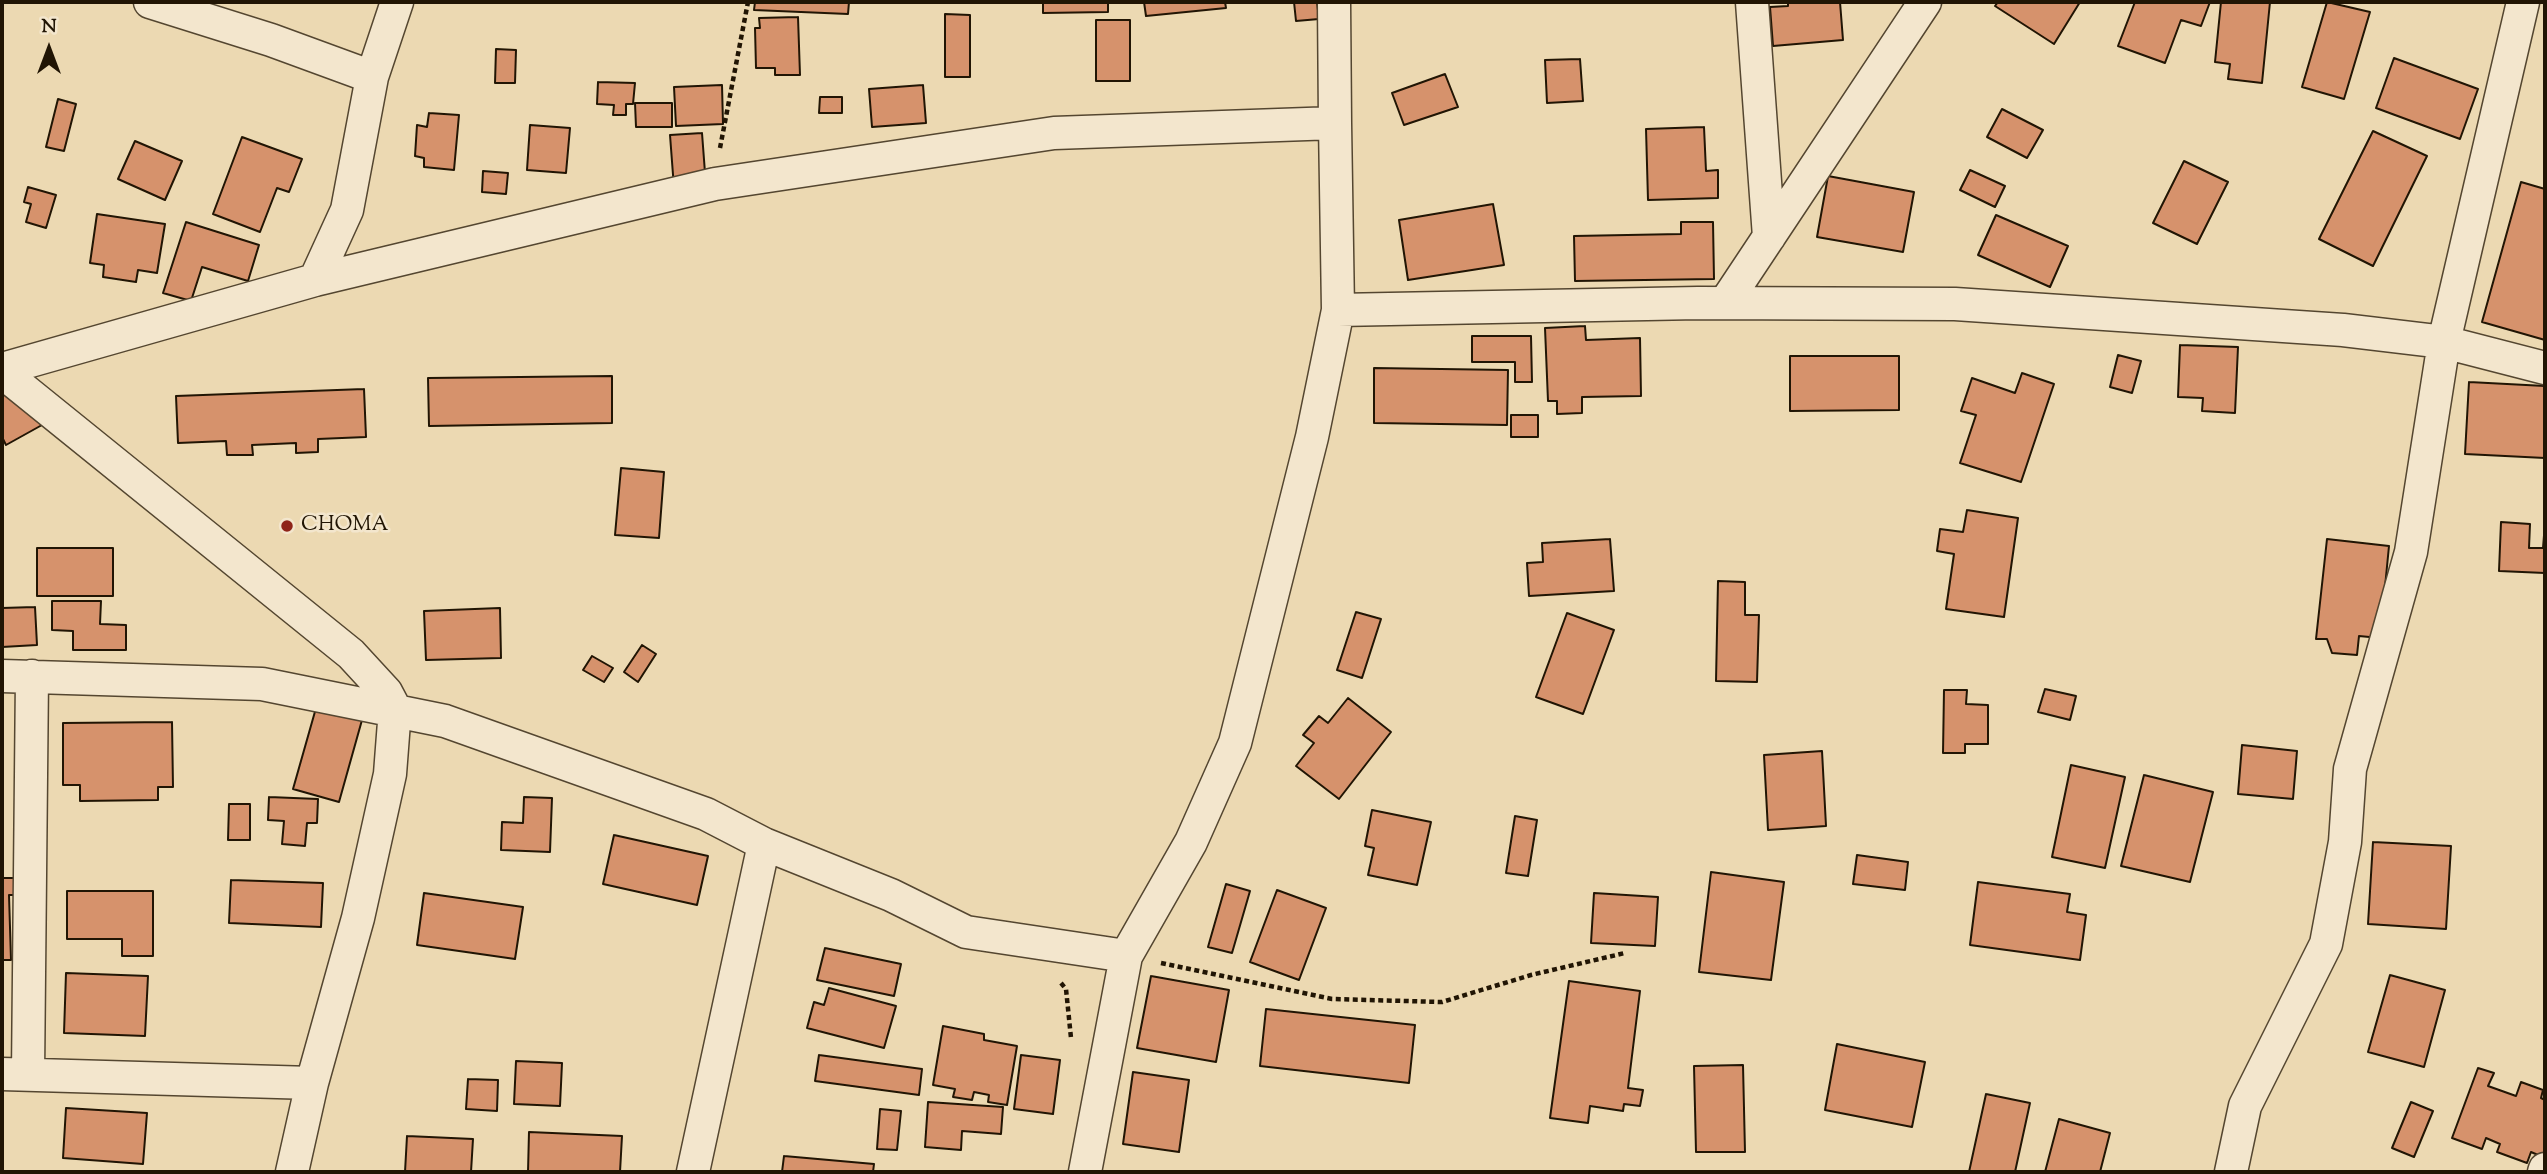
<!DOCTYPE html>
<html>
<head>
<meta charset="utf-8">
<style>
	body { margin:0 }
	#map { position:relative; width:2547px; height:1174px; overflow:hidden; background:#ecd9b2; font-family:"Sorts Mill Goudy",serif }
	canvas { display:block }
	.frame { position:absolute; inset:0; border:4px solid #211504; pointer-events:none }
	.north { position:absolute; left:14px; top:14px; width:70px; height:70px; -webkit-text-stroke:5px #f3e6cd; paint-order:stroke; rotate:0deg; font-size:19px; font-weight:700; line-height:28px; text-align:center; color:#211504 }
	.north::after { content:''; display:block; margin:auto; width:24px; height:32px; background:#211504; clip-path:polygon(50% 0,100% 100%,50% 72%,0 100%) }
</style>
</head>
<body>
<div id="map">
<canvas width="2547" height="1174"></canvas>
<div class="frame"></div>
<div class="north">N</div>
</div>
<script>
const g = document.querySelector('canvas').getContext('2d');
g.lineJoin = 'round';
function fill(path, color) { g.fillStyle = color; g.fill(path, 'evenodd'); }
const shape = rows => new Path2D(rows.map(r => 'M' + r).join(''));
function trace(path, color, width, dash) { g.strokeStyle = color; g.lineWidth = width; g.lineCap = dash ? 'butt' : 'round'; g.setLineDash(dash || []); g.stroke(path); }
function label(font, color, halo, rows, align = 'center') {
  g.font = font + ' "Sorts Mill Goudy",serif'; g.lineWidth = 5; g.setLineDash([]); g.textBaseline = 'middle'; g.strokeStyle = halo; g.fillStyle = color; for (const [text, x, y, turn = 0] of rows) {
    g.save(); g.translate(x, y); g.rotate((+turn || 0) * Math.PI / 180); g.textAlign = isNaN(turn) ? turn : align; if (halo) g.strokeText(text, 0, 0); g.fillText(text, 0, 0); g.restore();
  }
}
const building = shape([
	[755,2,849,2,848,14,754,10,755,2],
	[1043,2,1108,2,1108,12,1043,13,1043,2],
	[1144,2,1225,2,1226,8,1146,16,1144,2],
	[1294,2,1317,2,1319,19,1296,21,1294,2],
	[1788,2,1840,2,1843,40,1773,46,1770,7,1788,6,1788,2],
	[1998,2,2080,2,2054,44,1995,6,1998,2],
	[2135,2,2210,2,2201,26,2181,20,2165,63,2118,46,2135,2],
	[2221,2,2270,2,2262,83,2228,79,2230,64,2215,62,2221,2],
	[2327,2,2370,12,2344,99,2302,87,2327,2],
	[945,14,970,15,970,77,945,77,945,14],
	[798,17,800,75,775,75,775,68,756,68,755,28,760,28,759,18,798,17],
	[1096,20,1130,20,1130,81,1096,81,1096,20],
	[496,49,516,50,515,83,495,83,496,49],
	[2394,58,2478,89,2460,139,2376,108,2394,58],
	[1580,59,1583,101,1547,103,1545,60,1580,59],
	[1445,74,1458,107,1404,125,1392,93,1445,74],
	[598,82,635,83,633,104,626,104,626,115,613,115,614,105,597,104,598,82],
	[722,85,723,124,676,126,674,87,722,85],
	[923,85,926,123,872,127,869,89,923,85],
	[820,97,842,97,842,113,819,113,820,97],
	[58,99,76,104,64,151,46,147,58,99],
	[635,103,672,103,672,127,636,127,635,103],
	[2002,109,2043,130,2027,158,1987,137,2002,109],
	[429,113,459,115,454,170,424,167,424,158,415,156,417,125,427,127,429,113],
	[530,125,570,128,566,173,527,170,530,125],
	[1704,127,1706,171,1718,170,1718,198,1648,200,1646,129,1704,127],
	[2373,131,2427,156,2373,266,2319,239,2373,131],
	[702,133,706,186,674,188,670,135,702,133],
	[242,137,302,159,289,192,277,188,260,232,213,214,242,137],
	[135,141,182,161,165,200,118,179,135,141],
	[2184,161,2228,182,2197,244,2153,223,2184,161],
	[1970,170,2005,186,1995,207,1960,190,1970,170],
	[483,171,508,173,506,194,482,192,483,171],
	[1828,176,1914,192,1903,252,1817,237,1828,176],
	[2521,182,2545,189,2545,340,2482,322,2521,182],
	[28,187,56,195,46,228,26,222,31,204,24,202,28,187],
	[1493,204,1504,265,1408,280,1399,220,1493,204],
	[97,214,165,224,157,273,138,270,136,282,103,277,104,265,90,263,97,214],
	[1996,215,2068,246,2050,287,1978,255,1996,215],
	[186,222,259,245,248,281,202,267,191,301,163,293,186,222],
	[1681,222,1713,222,1714,279,1575,281,1574,236,1681,234,1681,222],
	[1585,326,1586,340,1640,338,1641,396,1582,397,1582,413,1557,414,1557,401,1548,401,1545,328,1585,326],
	[1472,336,1531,336,1532,382,1515,382,1515,362,1472,362,1472,336],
	[2180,345,2238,347,2235,413,2202,411,2203,398,2178,397,2180,345],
	[2118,355,2141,361,2132,393,2110,387,2118,355],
	[1790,356,1899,356,1899,410,1790,411,1790,356],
	[1374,368,1508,370,1507,425,1374,423,1374,368],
	[2022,373,2054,384,2021,482,1960,463,1976,415,1961,411,1972,378,2015,393,2022,373],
	[612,376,612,423,429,426,428,378,612,376],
	[2469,382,2545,386,2545,458,2465,454,2469,382],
	[2,387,42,425,6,445,2,437,2,387],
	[364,389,366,437,318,439,318,452,296,453,296,443,252,445,253,455,227,455,226,441,178,443,176,396,364,389],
	[1511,415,1538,415,1538,437,1511,437,1511,415],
	[621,468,664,472,659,538,615,535,621,468],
	[1967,510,2018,518,2004,617,1946,609,1954,554,1937,551,1940,529,1963,532,1967,510],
	[2501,522,2530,524,2529,548,2543,548,2545,523,2545,573,2499,571,2501,522],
	[1610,539,1614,591,1529,596,1527,563,1543,562,1542,543,1610,539],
	[2327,539,2389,546,2380,638,2359,636,2357,655,2332,653,2327,639,2316,639,2327,539],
	[37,548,113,548,113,596,37,596,37,548],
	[1718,581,1745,582,1745,615,1759,615,1757,682,1716,681,1718,581],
	[52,601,101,601,100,624,126,625,126,650,73,650,73,631,52,630,52,601],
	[35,607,37,645,2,647,2,608,35,607],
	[500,608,501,658,426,660,424,611,500,608],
	[1356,612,1381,619,1362,678,1337,670,1356,612],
	[1567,613,1614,630,1583,714,1536,697,1567,613],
	[642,645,656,654,638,682,624,672,642,645],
	[592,656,613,668,604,682,583,670,592,656],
	[2045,689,2076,696,2070,720,2038,712,2045,689],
	[1944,690,1967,690,1966,704,1988,705,1988,744,1965,744,1965,753,1943,753,1944,690],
	[1348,698,1391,732,1339,799,1296,766,1314,743,1303,735,1319,716,1328,723,1348,698],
	[316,708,362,720,339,802,293,789,316,708],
	[172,722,173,787,158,787,158,800,80,801,80,785,63,785,63,723,172,722],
	[2242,745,2297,751,2293,799,2238,794,2242,745],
	[1822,751,1826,826,1768,830,1764,755,1822,751],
	[2071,765,2125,777,2105,868,2052,857,2071,765],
	[2144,775,2213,792,2190,882,2121,866,2144,775],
	[269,797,318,799,317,823,307,823,305,846,282,844,284,821,268,820,269,797],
	[524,797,552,798,550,852,501,850,502,822,523,823,524,797],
	[229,804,250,804,250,840,228,840,229,804],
	[1372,810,1431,822,1417,885,1368,875,1374,848,1365,846,1372,810],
	[1515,816,1537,820,1528,876,1506,873,1515,816],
	[614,835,708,856,697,905,603,884,614,835],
	[2373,842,2451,846,2446,929,2368,924,2373,842],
	[1857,855,1908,862,1905,890,1853,884,1857,855],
	[1711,872,1784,882,1771,980,1699,972,1711,872],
	[2,878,21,878,21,895,9,895,11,960,2,960,2,878],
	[231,880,323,883,321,927,229,923,231,880],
	[1978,882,2070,894,2067,912,2086,915,2080,960,1970,945,1978,882],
	[1226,884,1250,891,1232,953,1208,947,1226,884],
	[1277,890,1326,908,1299,980,1250,962,1277,890],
	[67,891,153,891,153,956,122,956,122,939,67,939,67,891],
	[424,893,523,907,515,959,417,945,424,893],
	[1594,893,1658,897,1655,946,1591,943,1594,893],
	[825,948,901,964,894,996,817,980,825,948],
	[66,973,148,976,145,1036,64,1033,66,973],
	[2390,975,2445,990,2424,1067,2368,1052,2390,975],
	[1151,976,1229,990,1216,1062,1137,1048,1151,976],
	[1569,981,1640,991,1628,1088,1643,1090,1640,1106,1624,1104,1623,1111,1590,1106,1588,1123,1550,1118,1569,981],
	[829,988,896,1006,884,1048,807,1028,814,1002,824,1005,829,988],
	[1266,1009,1415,1025,1409,1083,1260,1066,1266,1009],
	[943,1026,984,1034,984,1040,1017,1046,1007,1105,988,1102,989,1095,974,1092,972,1100,953,1097,955,1089,933,1085,943,1026],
	[1837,1044,1925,1062,1912,1127,1825,1110,1837,1044],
	[819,1055,922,1069,919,1095,815,1081,819,1055],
	[1021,1055,1060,1060,1053,1114,1014,1109,1021,1055],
	[516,1061,562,1063,560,1106,514,1104,516,1061],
	[1743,1065,1745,1152,1696,1152,1694,1066,1743,1065],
	[2478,1068,2494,1073,2488,1086,2516,1096,2521,1082,2543,1090,2541,1098,2545,1100,2545,1158,2531,1152,2527,1163,2497,1152,2500,1144,2486,1138,2482,1149,2452,1138,2478,1068],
	[1133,1072,1189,1080,1179,1152,1123,1144,1133,1072],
	[468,1079,498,1080,497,1111,466,1109,468,1079],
	[1986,1094,2030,1103,2015,1172,1969,1172,1986,1094],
	[928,1102,1003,1107,1001,1134,962,1131,961,1150,925,1147,928,1102],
	[2411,1102,2433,1111,2414,1157,2392,1148,2411,1102],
	[66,1108,147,1113,143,1164,63,1158,66,1108],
	[880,1109,901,1111,897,1150,877,1149,880,1109],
	[2059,1119,2110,1133,2100,1172,2045,1172,2059,1119],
	[529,1132,622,1136,620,1172,528,1172,529,1132],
	[407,1136,473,1139,471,1172,405,1172,407,1136],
	[784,1156,874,1164,873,1172,782,1172,784,1156]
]);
fill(building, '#d6926c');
trace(building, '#211504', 2);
const minor = shape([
	[150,2,271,40,372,77],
	[1334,2,1335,123],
	[1752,2,1769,237],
	[315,280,715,184,1054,133,1335,123,1338,310,1312,437,1235,743,1191,842,1126,956,1085,1172],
	[1725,303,1925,2],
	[1338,310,1698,303,1955,304,2343,330,2444,342,2545,368],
	[2,369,315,280,347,210,372,77,397,2],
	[2,372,351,654,386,692,395,709,390,774,358,918,312,1083,292,1172],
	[2,676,262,684,445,721,706,814,764,844,891,895,966,932,1126,956],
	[2,1074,312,1083],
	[28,1074,32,676],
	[693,1172,764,844],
	[2231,1172,2245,1106,2326,944,2345,842,2350,769,2411,552,2444,342,2523,2],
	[2544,1172,2545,1169]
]);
trace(minor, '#544630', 35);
trace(shape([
	[720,148,748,2],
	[1161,963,1332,999,1442,1002,1531,975,1625,953],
	[1061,983,1066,989,1071,1038]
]), '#211504', 4.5, [5, 3.5]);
trace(minor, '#f3e6cd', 32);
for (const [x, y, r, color] of [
	[287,526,7,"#8f2418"]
]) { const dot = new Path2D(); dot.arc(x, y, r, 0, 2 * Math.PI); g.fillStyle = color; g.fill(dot); trace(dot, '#f3e6cd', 2.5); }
label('21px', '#211504', '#f3e6cd', [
	["CHOMA",301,526]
], 'left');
</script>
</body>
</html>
